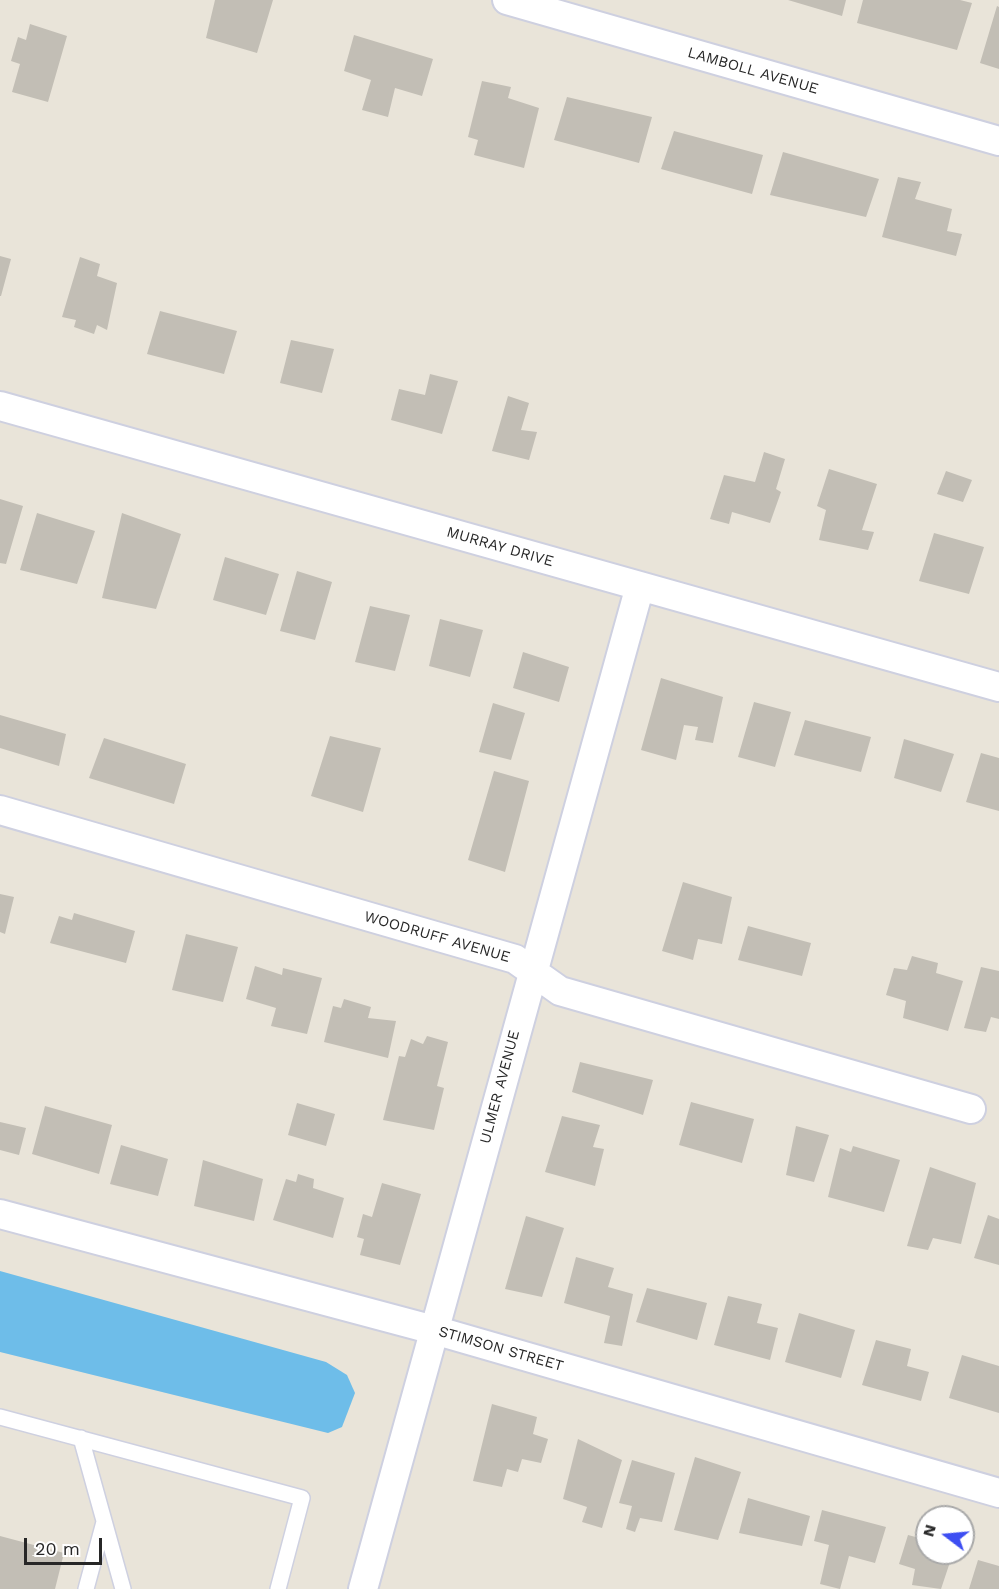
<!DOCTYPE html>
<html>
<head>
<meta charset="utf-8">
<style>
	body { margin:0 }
	#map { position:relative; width:999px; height:1589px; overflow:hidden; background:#e9e4d9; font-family:"Work Sans",sans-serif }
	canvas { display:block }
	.north { position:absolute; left:915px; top:1505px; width:60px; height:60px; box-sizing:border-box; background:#fff; border:2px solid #a9a9a9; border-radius:50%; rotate:286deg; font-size:16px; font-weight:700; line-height:24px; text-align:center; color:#272727 }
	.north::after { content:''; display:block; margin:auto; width:21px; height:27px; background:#3d4ef2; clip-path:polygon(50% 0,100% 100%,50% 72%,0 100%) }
	.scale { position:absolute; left:24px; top:1538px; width:78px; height:27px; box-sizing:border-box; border:3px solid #272727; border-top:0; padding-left:8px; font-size:18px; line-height:21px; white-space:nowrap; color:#272727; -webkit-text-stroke:4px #fff; paint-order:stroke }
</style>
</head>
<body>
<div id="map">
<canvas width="999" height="1589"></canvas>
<div class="north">N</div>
<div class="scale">20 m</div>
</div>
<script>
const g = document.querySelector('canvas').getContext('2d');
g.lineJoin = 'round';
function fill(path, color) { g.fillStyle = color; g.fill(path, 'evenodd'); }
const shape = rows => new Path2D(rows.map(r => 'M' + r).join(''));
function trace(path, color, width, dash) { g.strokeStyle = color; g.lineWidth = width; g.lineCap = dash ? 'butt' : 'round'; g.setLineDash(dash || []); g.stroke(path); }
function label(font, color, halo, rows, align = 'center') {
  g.font = font + ' "Work Sans",sans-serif'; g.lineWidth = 4.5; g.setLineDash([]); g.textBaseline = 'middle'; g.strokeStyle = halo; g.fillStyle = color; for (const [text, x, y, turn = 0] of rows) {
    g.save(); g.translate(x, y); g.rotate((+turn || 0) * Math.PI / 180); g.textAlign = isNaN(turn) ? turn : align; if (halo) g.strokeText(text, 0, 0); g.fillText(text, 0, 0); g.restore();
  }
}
fill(shape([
	[0,1271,326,1362,347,1375,355,1393,342,1427,328,1433,0,1352]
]), '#6ebde9');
fill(shape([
	[215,0,273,0,257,53,206,38],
	[788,0,846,0,842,16],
	[863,0,960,0,972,3,957,50,857,23],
	[997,6,999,7,999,69,980,63],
	[30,24,67,36,48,102,12,92,20,64,11,61,18,37,26,40],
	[354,35,433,59,422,96,395,88,388,117,362,110,371,80,344,71],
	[482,81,511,87,508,98,539,108,524,168,474,155,478,140,468,137],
	[567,97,652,117,639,163,554,140],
	[674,131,763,155,752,194,661,169],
	[783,152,879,179,866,217,770,195],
	[898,177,921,182,915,199,952,209,947,231,962,234,956,256,882,237],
	[0,256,11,259,1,296,0,296],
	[80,257,100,264,97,276,117,283,107,330,97,325,94,334,74,327,76,320,62,317],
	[160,311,237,331,224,374,147,354],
	[291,340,334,349,322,393,280,383],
	[430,374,458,381,442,434,391,420,399,389,425,395],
	[508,396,529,403,521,430,537,432,529,460,492,451],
	[764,452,785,459,776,489,781,492,770,523,732,512,729,524,710,519,724,475,755,482],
	[829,469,877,484,862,530,874,532,868,550,819,540,826,510,817,506],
	[946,471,972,480,963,502,937,494],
	[0,499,23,506,6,564,0,563],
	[37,513,95,531,77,584,20,570],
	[122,513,181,534,156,609,102,598],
	[934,533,984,547,969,594,919,581],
	[225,557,279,574,266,615,213,600],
	[297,571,332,582,315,640,280,631],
	[370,606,410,615,395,671,355,662],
	[440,619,483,630,470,677,429,666],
	[523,652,569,667,559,702,513,688],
	[661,678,723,697,713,743,695,740,698,727,684,725,676,760,641,750],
	[754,702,791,712,775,767,738,757],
	[493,703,525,713,511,760,479,752],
	[0,715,66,734,59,766,0,748],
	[805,720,871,737,861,772,794,755],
	[330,736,381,748,363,812,311,796],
	[104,738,186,764,174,804,89,778],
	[904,739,954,754,941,792,894,778],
	[981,753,999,758,999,811,966,802],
	[494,771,529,781,505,872,468,860],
	[683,882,732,897,722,944,698,939,693,960,662,951],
	[0,894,14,897,5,934,0,932],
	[74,913,135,931,126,963,50,943,59,916,72,920],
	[748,926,811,943,802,976,738,960],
	[186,934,238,947,223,1002,172,990],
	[912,956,938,963,936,973,963,981,948,1031,903,1018,906,1001,886,995,894,968,907,970],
	[255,966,282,975,283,968,322,978,307,1034,271,1026,276,1008,246,999],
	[981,967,999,971,999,1019,991,1017,986,1032,964,1028],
	[344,999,371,1007,368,1018,396,1021,388,1058,324,1042,333,1006,341,1008],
	[427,1036,448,1042,437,1086,444,1088,434,1130,383,1120,399,1056,405,1057,411,1039,423,1044],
	[580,1062,653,1080,643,1115,572,1092],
	[691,1102,754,1119,742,1163,679,1145],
	[297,1103,335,1114,326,1146,288,1135],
	[45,1106,112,1125,99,1174,32,1154],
	[562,1116,600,1125,593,1147,604,1149,595,1186,545,1172],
	[0,1122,26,1128,19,1155,0,1150],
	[796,1126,829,1135,814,1182,786,1175],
	[121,1145,168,1159,158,1196,110,1184],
	[853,1146,900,1160,884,1212,828,1197,840,1148,851,1152],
	[203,1160,263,1179,254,1221,194,1206],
	[930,1167,976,1183,961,1244,933,1238,928,1250,907,1246],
	[298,1174,314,1179,313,1188,344,1198,333,1238,273,1220,286,1179,296,1182],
	[382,1183,421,1194,400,1265,360,1255,364,1239,357,1237,363,1214,372,1217],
	[988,1215,999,1219,999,1265,974,1258],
	[526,1216,564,1228,542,1297,505,1289],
	[576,1257,614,1268,608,1287,633,1294,622,1346,604,1343,610,1316,564,1303],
	[647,1288,707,1303,697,1340,636,1322],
	[728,1296,762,1304,757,1323,778,1328,770,1360,714,1345],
	[799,1313,855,1330,841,1378,785,1362],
	[876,1340,911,1349,907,1366,929,1372,921,1401,862,1385],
	[962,1355,999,1366,999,1413,949,1398],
	[492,1404,537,1417,533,1434,548,1439,541,1463,522,1459,518,1472,507,1469,502,1487,473,1481],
	[578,1439,622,1460,602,1528,582,1522,587,1507,563,1499],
	[695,1457,741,1472,718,1540,674,1530],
	[632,1460,675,1473,662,1522,640,1518,635,1532,626,1529,632,1506,619,1503],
	[748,1498,810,1516,802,1546,739,1533],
	[822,1510,886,1527,875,1563,849,1556,840,1589,820,1584,829,1545,814,1541],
	[908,1535,927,1540,927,1553,953,1553,941,1589,912,1585,915,1569,899,1564],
	[0,1536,64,1553,55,1589,0,1589],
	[978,1560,999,1566,999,1589,969,1589]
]), '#c2beb5');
const lane = shape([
	[0,1417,302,1498,278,1589],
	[81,1438,123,1589],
	[86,1589,104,1522]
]);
const street = shape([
	[507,0,999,141],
	[0,406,999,687],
	[0,810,515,959,560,991,971,1109],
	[0,1214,434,1330,999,1493],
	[363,1589,640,586]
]);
trace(lane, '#ced0e0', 18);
trace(street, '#ced0e0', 32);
trace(lane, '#fff', 15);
trace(street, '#fff', 28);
label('15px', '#272727', '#fff', [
	["LAMBOLL AVENUE",753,71,16],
	["MURRAY DRIVE",500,547,16],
	["WOODRUFF AVENUE",437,937,16],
	["ULMER AVENUE",500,1087,-75],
	["STIMSON STREET",501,1349,16]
]);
</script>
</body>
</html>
